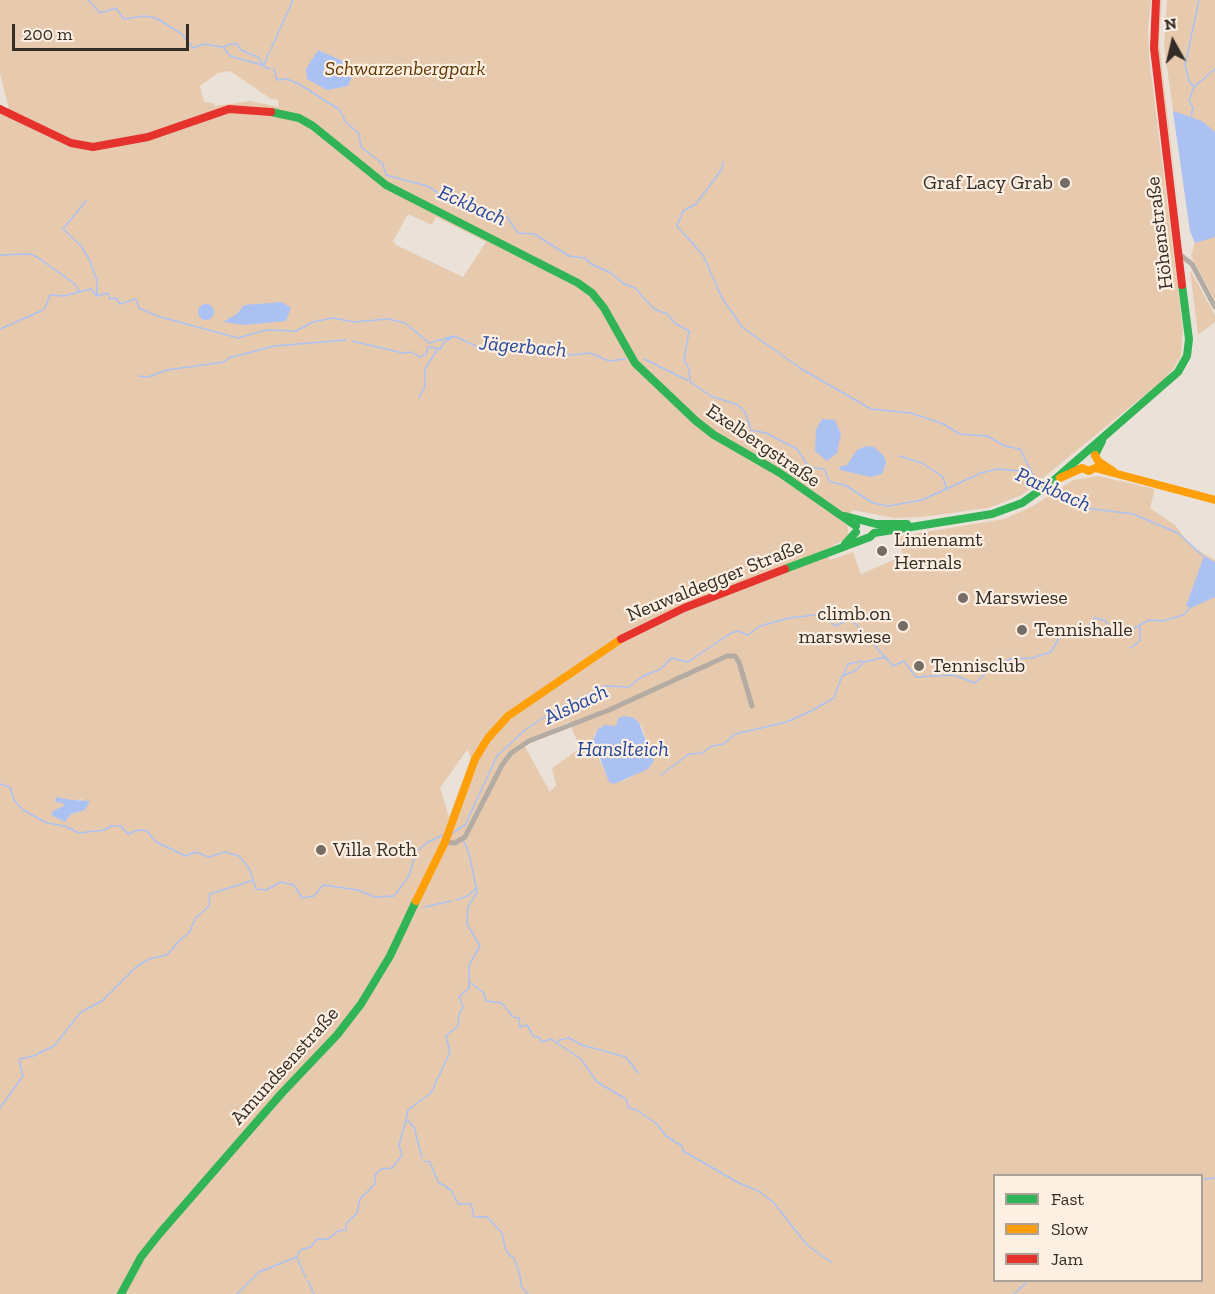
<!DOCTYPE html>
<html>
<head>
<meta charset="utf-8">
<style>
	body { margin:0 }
	#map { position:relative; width:1215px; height:1294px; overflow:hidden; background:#eae1d9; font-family:"Zilla Slab",serif }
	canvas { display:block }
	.legend { position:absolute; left:993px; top:1174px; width:210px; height:108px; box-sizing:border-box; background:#fdefe2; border:2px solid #ada197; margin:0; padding:8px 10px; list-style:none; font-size:18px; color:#342d27 }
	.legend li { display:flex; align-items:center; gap:12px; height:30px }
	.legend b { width:30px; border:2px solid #ada197 }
	.north { position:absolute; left:1143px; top:12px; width:60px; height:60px; -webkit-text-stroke:4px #fdefe2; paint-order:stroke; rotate:352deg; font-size:16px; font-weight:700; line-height:24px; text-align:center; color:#342d27 }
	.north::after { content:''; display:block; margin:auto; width:21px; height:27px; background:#342d27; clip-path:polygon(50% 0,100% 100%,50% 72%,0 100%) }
	.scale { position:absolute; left:12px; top:24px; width:177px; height:27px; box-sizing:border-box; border:3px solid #342d27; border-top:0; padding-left:8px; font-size:18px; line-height:21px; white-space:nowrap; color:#342d27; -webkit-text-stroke:4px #fdefe2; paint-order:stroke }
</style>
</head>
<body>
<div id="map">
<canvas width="1215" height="1294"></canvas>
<ul class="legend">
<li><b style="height:8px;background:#30b455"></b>Fast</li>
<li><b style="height:8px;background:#ff9f0a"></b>Slow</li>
<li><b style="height:8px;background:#e5322d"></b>Jam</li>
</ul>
<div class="north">N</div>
<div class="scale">200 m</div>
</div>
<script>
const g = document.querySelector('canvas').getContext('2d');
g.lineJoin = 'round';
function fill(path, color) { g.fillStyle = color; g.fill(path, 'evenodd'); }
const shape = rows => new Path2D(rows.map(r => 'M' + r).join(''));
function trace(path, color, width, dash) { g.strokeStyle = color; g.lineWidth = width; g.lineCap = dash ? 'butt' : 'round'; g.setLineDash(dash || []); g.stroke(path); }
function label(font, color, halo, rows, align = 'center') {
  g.font = font + ' "Zilla Slab",serif'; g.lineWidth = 4.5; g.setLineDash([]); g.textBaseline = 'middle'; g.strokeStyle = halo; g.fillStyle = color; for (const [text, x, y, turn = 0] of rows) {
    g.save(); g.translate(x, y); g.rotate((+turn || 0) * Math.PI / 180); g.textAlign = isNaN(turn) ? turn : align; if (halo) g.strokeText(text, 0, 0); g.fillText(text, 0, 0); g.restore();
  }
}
fill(shape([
	[0,0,1151,0,1148,28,1149,56,1183,330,1181,355,1174,368,1162,381,1022,495,988,508,922,517,894,518,852,510,847,523,849,537,825,550,830,560,853,552,861,574,903,556,898,539,901,536,1004,519,1031,507,1073,480,1098,476,1155,489,1150,508,1175,525,1192,547,1215,560,1215,1294,0,1294,0,107,10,113,0,74],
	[230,71,271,99,278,100,279,107,250,101,215,106,214,103,204,102,200,86,218,73],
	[408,214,432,225,436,217,486,242,463,277,396,245,393,241],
	[634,718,642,727,653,759,651,766,621,782,609,780,594,748,594,735,600,727,616,726],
	[569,722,580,748,552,768,556,785,550,792,523,743],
	[467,750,471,758,449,817,440,788],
	[82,799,85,810,71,814,54,810,64,806,64,803],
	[994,1176,1202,1176,1202,1280,994,1280],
	[1160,0,1162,0,1159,41,1181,229,1157,41],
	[1167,0,1215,0,1215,300,1191,256,1195,242,1190,231,1164,46],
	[1190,270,1215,315,1215,322,1198,335]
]), '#e7caae');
fill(shape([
	[318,50,343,61,352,77,348,86,327,90,307,79,306,69],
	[1173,111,1202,121,1215,132,1215,237,1195,243,1190,231],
	[282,302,291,308,286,321,245,325,223,322,237,314,244,305],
	'198 312a8 8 0 1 1 16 0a8 8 0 1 1-16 0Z',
	[822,419,835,420,841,434,837,453,827,461,815,451,816,430],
	[866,446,874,447,884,456,886,463,882,474,870,477,840,470,839,467,847,465,857,450],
	[1204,556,1215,562,1215,597,1191,608,1186,606],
	[624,716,634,718,639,723,654,761,648,769,614,784,609,782,593,740,598,729,605,725,616,726,618,718],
	[56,797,72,800,90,801,85,810,71,814,65,822,51,815,54,810,64,806,63,803,55,802]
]), '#abc1f2');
trace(shape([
	[88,0,100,13,116,8,124,19,144,16,156,18,182,34,193,48,204,44,222,47,236,43,241,50,258,57,264,67,270,69],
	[224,48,230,56,262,65],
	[271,49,293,0],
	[264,65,269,52],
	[274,69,277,80,287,79,299,84,340,110,345,121,359,134,361,147,383,164,386,175,427,186,443,196,485,211,492,219,507,217,518,233,534,234,569,256,585,258,591,264,611,273,624,284,635,288,654,309,667,314,676,324,689,331,684,360,689,369,690,382,711,396,738,405,745,412,751,430,766,433,797,449,809,467,824,469,830,482,845,485,873,503,888,506,922,500,981,473,997,469,1020,471,1043,483],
	[1194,87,1215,69],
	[1191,117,1193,108,1189,100,1194,87,1189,81,1185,65,1199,0],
	[723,162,722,169,696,204,683,211,677,226,703,255,722,298,742,327,800,368,871,409,911,413,943,424,960,434,987,436,1005,446,1020,449,1034,477],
	[86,201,63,229,82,247,89,259,97,280,97,295],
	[0,255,30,254,37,257,75,284,79,291],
	[97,296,108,293,110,299,116,298,120,304,136,299,139,308,157,316,238,338,266,330,296,331,313,322,333,318,354,322,388,319,405,323,429,343,454,336,478,347,523,347,572,355,590,353,609,361,625,359],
	[0,329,41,311,45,308,50,295,64,296,91,289,97,296],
	[352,341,403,353,412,352,419,357,426,354,428,347,441,349,443,343,453,337],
	[644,359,687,380],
	[139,376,148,377,167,370,224,362,229,358,274,346,346,340],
	[419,398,425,386,425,369,437,350],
	[899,456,922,463,943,477,947,490],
	[1049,487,1085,508,1133,514,1178,533,1204,557],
	[1130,648,1140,641,1140,627],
	[843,676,848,664,862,661],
	[661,775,689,754,702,753,712,746,724,744,735,734,787,722,813,710,834,698,842,676,855,671,864,662,886,657],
	[0,784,10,787,14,800,23,810,47,823,65,826,79,833,104,830,111,826,121,826,128,834,138,830,147,831,156,842,186,856,195,852,209,857,225,852,239,856,249,868,256,889,266,890,281,882,294,885,302,898,314,896,323,885,358,890,375,897,394,896,409,876,416,852,428,842,443,835],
	[451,834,465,825,497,756,525,730,555,710,605,686,629,687,643,676,661,669,671,658,688,662,731,633,738,631,748,635,760,626,789,618,823,614,835,626,851,619,893,666,904,661,916,677,953,675,975,683,989,670,1010,659,1032,658,1051,652,1061,635,1083,631,1095,618,1106,621,1110,628,1131,630,1149,620,1163,621,1183,615,1191,607],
	[456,900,468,896,475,889],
	[425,907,451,901],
	[471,983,484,993,486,1001,502,1003,513,1017,519,1018,520,1027,527,1025,534,1037,539,1037,542,1042,551,1039,581,1059,597,1082,626,1099,629,1108,637,1110,657,1124,666,1136,682,1146,683,1151,739,1183,760,1192,774,1203,807,1245,831,1262],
	[557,1044,559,1040,569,1038,582,1045,626,1057,638,1073],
	[0,1108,23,1076,19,1059,33,1056,54,1046,81,1012,102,1001,136,967,149,959,167,955,179,941,189,933,195,919,209,906,210,894,251,881],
	[422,1158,414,1127,406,1119,408,1110,431,1093,450,1052,446,1036,458,1026,459,1015,463,1007,459,997,469,988,469,965,480,946,467,924,468,907,477,892,469,853,463,840],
	[424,1161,430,1162,438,1182,451,1190,458,1204,471,1204,474,1217,487,1217,502,1233,505,1248,509,1255,514,1258,520,1275,521,1286,528,1294],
	[1204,1179,1215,1178],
	[297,1258,306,1278],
	[308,1281,314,1294],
	[237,1294,259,1272,297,1257,300,1250,311,1247,317,1239,328,1239,338,1231,346,1230,346,1224,357,1213,360,1199,375,1184,375,1175,381,1169,392,1168,402,1155,399,1145,406,1120],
	[1014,1294,1029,1280]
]), '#abc1f2', 1.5);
trace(shape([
	[1179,254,1192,264,1215,307],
	[445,842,455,843,465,837,502,765,511,753,529,741,609,710,727,656,735,656,739,662,752,706]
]), '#b4aba2', 5);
trace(shape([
	[271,112,299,118,313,126,386,185,578,283,592,293,604,308,635,363,696,421,714,435,780,473,856,526],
	[1095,455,1102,441],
	[845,516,876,524,907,524],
	[845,544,856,532],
	[785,569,870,537,874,533,992,514,1022,503,1053,481,1178,372,1187,356,1189,339,1182,285],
	[121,1294,141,1257,160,1233,281,1094,337,1035,361,1004,390,956,416,901]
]), '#30b455', 8);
trace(shape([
	[1095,455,1098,461,1113,471],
	[1060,478,1082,468,1089,471,1095,468,1215,500],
	[416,901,445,842,475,759,488,738,508,716,621,639]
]), '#ff9f0a', 8);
trace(shape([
	[1156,0,1154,48,1182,285],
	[0,109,71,143,93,147,148,137,229,109,271,112],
	[621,639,684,608,785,569]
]), '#e5322d', 8);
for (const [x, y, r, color] of [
	[1065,183,6,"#746c65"],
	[882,551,6,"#746c65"],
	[963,598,6,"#746c65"],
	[903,626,6,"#746c65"],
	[1022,630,6,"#746c65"],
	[919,666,6,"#746c65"],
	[321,850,6,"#746c65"]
]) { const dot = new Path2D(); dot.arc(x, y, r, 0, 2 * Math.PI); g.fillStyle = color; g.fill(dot); trace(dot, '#fdefe2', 2); }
label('italic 20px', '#603700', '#fdefe2', [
	["Schwarzenbergpark",405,69]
]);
label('20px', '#342d27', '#fdefe2', [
	["Graf Lacy Grab",1053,183,"right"],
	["Linienamt",894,540],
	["Hernals",894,563],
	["Marswiese",975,598],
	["climb.on",891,614,"right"],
	["marswiese",891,637,"right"],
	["Tennishalle",1034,630],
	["Tennisclub",931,666],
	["Villa Roth",333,850]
], 'left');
label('20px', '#342d27', '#fdefe2', [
	["Höhenstraße",1160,233,-97],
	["Exelbergstraße",763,446,34],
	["Neuwaldegger Straße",715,581,-22],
	["Amundsenstraße",285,1066,-48]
]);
label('italic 21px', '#25479b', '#fdefe2', [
	["Eckbach",472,206,24],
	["Jägerbach",523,347,5],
	["Parkbach",1053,490,24],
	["Alsbach",576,705,-25],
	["Hanslteich",623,750]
]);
</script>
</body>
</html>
